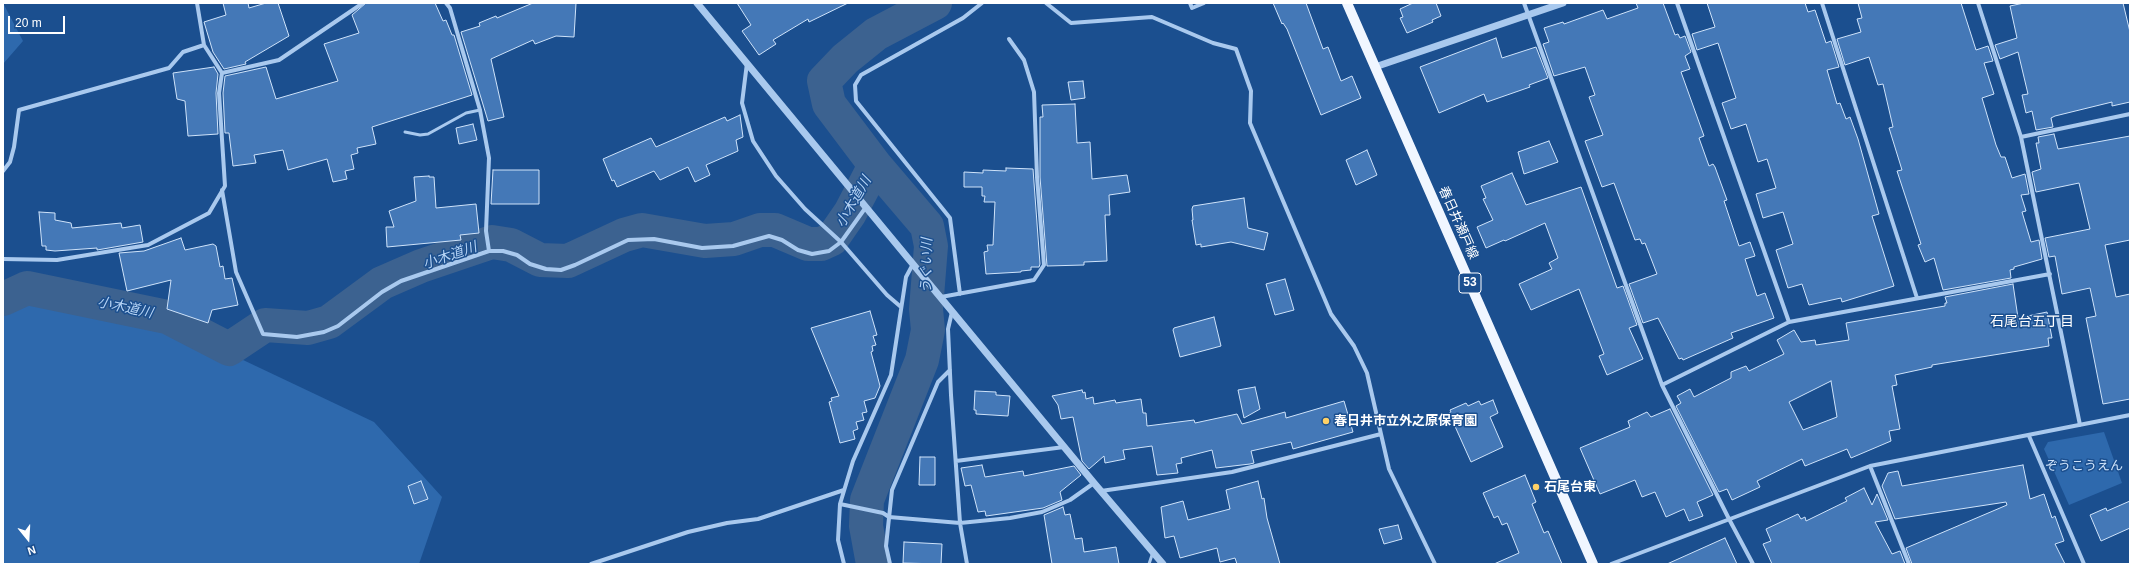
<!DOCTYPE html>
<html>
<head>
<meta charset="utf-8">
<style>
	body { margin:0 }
	#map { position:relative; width:2133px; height:567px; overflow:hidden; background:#1b4f8f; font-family:Arial,sans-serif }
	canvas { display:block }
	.frame { position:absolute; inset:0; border:4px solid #fff; pointer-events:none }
	.north { position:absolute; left:8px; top:519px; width:40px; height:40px; -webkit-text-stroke:3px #1b4f8f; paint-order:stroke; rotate:162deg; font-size:11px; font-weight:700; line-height:16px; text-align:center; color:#fff }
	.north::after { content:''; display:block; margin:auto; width:14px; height:18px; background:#fff; clip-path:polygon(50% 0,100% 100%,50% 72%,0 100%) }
	.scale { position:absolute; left:8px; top:16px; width:57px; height:18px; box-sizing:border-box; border:2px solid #fff; border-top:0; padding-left:5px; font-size:12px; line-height:14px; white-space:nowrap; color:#fff; -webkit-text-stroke:3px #1b4f8f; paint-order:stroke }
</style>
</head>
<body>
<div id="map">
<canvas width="2133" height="567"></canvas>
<div class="frame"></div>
<div class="north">N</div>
<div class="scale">20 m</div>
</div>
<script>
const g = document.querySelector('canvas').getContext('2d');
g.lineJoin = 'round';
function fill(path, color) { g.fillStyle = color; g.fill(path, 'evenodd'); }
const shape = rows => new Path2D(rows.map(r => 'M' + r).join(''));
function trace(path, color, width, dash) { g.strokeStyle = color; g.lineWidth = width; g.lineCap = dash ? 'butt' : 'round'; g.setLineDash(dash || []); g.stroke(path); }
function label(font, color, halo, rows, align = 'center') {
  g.font = font + ' Arial,"Noto Sans JP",sans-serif'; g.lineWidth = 3; g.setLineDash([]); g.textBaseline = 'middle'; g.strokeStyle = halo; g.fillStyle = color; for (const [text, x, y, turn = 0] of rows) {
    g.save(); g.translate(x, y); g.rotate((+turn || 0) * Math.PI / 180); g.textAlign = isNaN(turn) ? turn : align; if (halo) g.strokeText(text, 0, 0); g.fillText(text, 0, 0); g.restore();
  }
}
fill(shape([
	[3,3,23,41,3,64],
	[3,289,69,312,184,332,374,422,442,497,419,564,3,564],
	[2104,432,2122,483,2069,505,2044,449,2048,442]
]), '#2e69ad');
trace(shape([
	[3,299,27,288,167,317,229,349,265,325,308,328,329,322,382,283,421,266,492,242,511,245,540,260,568,261,624,235,642,230,705,241,734,239,760,230,775,230,808,244,821,244,832,239,850,213,875,165],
	[873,564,866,526,867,500,922,360,928,330,926,309,931,246,927,226,875,165,829,104,824,81,845,59,876,34,935,3]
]), '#3c6290', 34);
const building = shape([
	[223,3,248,3,249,8,266,3,278,3,289,36,245,62,246,64,224,69,213,52,204,22,226,15,223,3],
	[366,3,435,3,443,21,446,20,452,35,454,35,472,95,372,127,376,144,357,148,358,153,351,155,354,169,345,171,347,179,333,182,327,159,288,170,283,150,254,155,256,163,233,166,229,133,225,133,223,93,225,76,266,67,276,99,338,81,324,44,359,33,352,15,366,3],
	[533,3,576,3,574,37,556,36,535,44,533,40,491,59,504,117,488,121,461,32,480,26,479,23,496,16,497,18,533,3],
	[737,3,848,3,809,22,808,19,773,40,776,44,759,55,742,31,751,25,737,3],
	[1273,3,1306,3,1323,49,1328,47,1341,81,1352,76,1361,98,1321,115,1287,29,1283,23,1282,24,1273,3],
	[1413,3,1436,3,1441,16,1432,20,1433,22,1407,33,1400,18,1403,17,1400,9,1413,3],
	[1636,3,1663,3,1675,35,1678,34,1680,38,1685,36,1691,52,1685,56,1690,69,1681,72,1704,136,1699,138,1709,166,1713,164,1715,167,1727,200,1724,201,1739,246,1750,242,1755,256,1745,259,1757,296,1765,293,1774,318,1731,333,1733,338,1683,360,1682,358,1679,359,1658,318,1643,323,1629,284,1657,274,1645,243,1642,244,1640,239,1635,240,1614,183,1602,187,1585,141,1603,135,1589,97,1595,95,1585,67,1554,76,1543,44,1549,42,1544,28,1563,22,1564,24,1603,10,1607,19,1638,8,1636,3],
	[1707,3,1805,3,1808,12,1815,10,1826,43,1831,41,1839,67,1827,70,1837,104,1840,103,1846,119,1850,117,1858,139,1879,214,1872,216,1894,286,1842,302,1841,298,1809,305,1802,284,1788,288,1776,250,1793,244,1783,212,1763,218,1756,194,1776,188,1767,159,1758,162,1746,124,1731,129,1722,103,1736,98,1718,43,1697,50,1692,34,1715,27,1707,3],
	[1858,3,1961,3,1976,50,1988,46,1993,61,1984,63,1994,94,1982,98,1996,145,2001,157,2005,157,2012,178,2025,174,2029,194,2021,195,2026,211,2022,212,2031,242,2039,240,2042,259,2014,267,2014,269,2010,270,2011,278,1943,290,1934,258,1925,262,1918,245,1921,244,1897,171,1902,170,1889,128,1893,127,1883,84,1878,85,1869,57,1845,65,1837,39,1861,32,1857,19,1862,18,1858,3],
	[2024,3,2123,3,2130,32,2130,102,2112,106,2112,102,2055,116,2051,118,2053,127,2036,130,2032,111,2026,113,2022,95,2028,94,2018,52,2000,59,1995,45,2017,38,2010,6,2024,3],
	[1496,38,1502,58,1536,47,1548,78,1529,85,1530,87,1487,102,1484,94,1439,113,1420,67,1496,38],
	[214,67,218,74,216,93,218,134,188,136,185,101,177,99,173,73,214,67],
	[1083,81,1085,98,1071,100,1068,82,1083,81],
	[1075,104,1077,143,1090,142,1092,179,1127,175,1130,192,1109,195,1110,215,1105,215,1107,261,1084,262,1084,265,1047,266,1040,177,1040,117,1043,117,1042,105,1075,104],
	[740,115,743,137,736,140,738,151,706,165,710,175,695,182,688,167,660,180,654,171,617,187,614,180,612,181,603,159,651,138,656,147,725,117,727,121,740,115],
	[473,124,477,140,459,144,456,128,473,124],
	[2054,134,2058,149,2130,136,2130,240,2105,245,2116,297,2130,294,2130,399,2103,404,2086,318,2096,316,2090,288,2062,294,2055,256,2049,257,2045,238,2090,229,2079,183,2036,192,2032,172,2041,169,2036,143,2039,143,2038,137,2054,134],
	[1549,141,1558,162,1524,174,1518,152,1549,141],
	[1367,150,1377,175,1356,185,1346,160,1367,150],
	[1006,168,1033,169,1040,264,1039,267,1031,267,1031,270,1021,271,1021,272,986,274,984,252,988,251,987,245,993,245,995,202,984,202,985,196,982,196,982,187,964,187,964,172,983,173,983,170,1006,171,1006,168],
	[493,170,539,170,539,204,491,204,493,170],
	[1512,173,1526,205,1581,187,1617,288,1623,286,1637,325,1629,328,1643,359,1607,375,1599,356,1604,354,1579,289,1531,310,1519,284,1552,269,1549,263,1558,258,1545,223,1505,241,1504,240,1486,248,1477,227,1493,220,1483,199,1486,198,1481,186,1512,173],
	[429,176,429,177,434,177,436,208,476,204,479,233,460,235,461,240,387,247,386,227,394,227,389,211,416,201,414,177,429,176],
	[1244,198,1248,228,1268,233,1264,250,1231,242,1201,247,1201,244,1196,245,1192,220,1193,220,1192,209,1193,206,1244,198],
	[39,212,55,213,55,220,71,223,72,228,121,223,122,228,140,225,143,242,97,250,97,248,55,251,46,250,46,246,42,246,39,212],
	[181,238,185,250,213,244,216,246,220,267,223,266,225,279,232,278,238,305,212,310,208,323,167,309,171,280,127,291,119,253,144,251,181,238],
	[1285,279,1294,310,1275,315,1266,284,1285,279],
	[2013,284,2018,318,2047,312,2052,338,2048,338,2049,346,1932,365,1932,367,1895,375,1897,385,1892,386,1900,429,1889,431,1891,441,1851,458,1847,449,1805,466,1802,459,1757,481,1760,487,1732,500,1727,489,1719,492,1676,406,1681,403,1677,396,1690,389,1694,397,1731,378,1731,372,1746,366,1749,371,1784,354,1777,340,1794,330,1801,342,1815,340,1816,345,1849,340,1846,323,1945,306,1945,303,1947,303,1945,297,2013,284],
	[1831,381,1837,417,1803,430,1789,402,1831,381],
	[870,311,877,335,873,336,876,345,872,346,873,351,871,352,880,386,875,398,864,401,867,412,862,413,864,420,856,422,858,429,853,431,855,439,840,443,829,402,832,401,831,398,839,396,811,328,870,311],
	[1214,317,1221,346,1180,357,1173,330,1174,328,1214,317],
	[1255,387,1260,409,1244,418,1238,390,1255,387],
	[1082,390,1083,393,1085,392,1086,399,1093,397,1094,404,1115,400,1116,403,1141,399,1143,413,1146,413,1147,426,1194,420,1195,423,1237,414,1242,424,1285,412,1286,418,1344,401,1353,432,1293,449,1291,442,1251,451,1254,463,1250,464,1216,468,1212,450,1181,458,1182,463,1176,464,1178,473,1157,475,1152,446,1123,450,1125,459,1105,463,1104,456,1089,469,1082,461,1073,417,1061,419,1058,405,1052,396,1082,390],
	[975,391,996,392,996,395,1010,396,1008,416,976,414,976,410,974,410,975,391],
	[1493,400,1498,413,1490,417,1503,447,1471,462,1449,413,1451,412,1450,410,1466,403,1468,406,1479,401,1481,405,1493,400],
	[1670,409,1713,495,1697,502,1703,516,1689,521,1684,509,1666,517,1655,492,1642,497,1635,480,1600,494,1580,448,1630,427,1628,421,1647,412,1651,417,1670,409],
	[920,457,935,457,935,485,919,485,920,457],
	[982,465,985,477,1023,471,1024,476,1074,466,1081,475,1060,492,1062,500,1043,508,986,516,985,511,978,512,971,485,965,486,961,468,982,465],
	[2023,465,2030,499,2044,494,2052,518,2055,516,2064,541,2055,544,2065,564,1912,564,1906,548,2007,505,2006,502,1895,519,1882,486,1888,473,1898,471,1902,486,2023,465],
	[1525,475,1536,502,1532,504,1544,533,1548,531,1562,564,1494,564,1519,553,1507,523,1502,525,1498,516,1494,518,1483,493,1525,475],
	[421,481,428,499,414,504,408,486,421,481],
	[1258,481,1262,499,1264,498,1267,518,1280,564,1237,564,1235,558,1220,562,1217,548,1180,558,1174,536,1165,538,1161,507,1183,501,1188,520,1230,509,1226,490,1258,481],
	[1864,488,1872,505,1877,494,1888,520,1875,522,1892,554,1900,551,1905,564,1772,564,1763,544,1771,541,1766,529,1798,514,1801,519,1805,517,1806,521,1847,501,1845,498,1864,488],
	[2130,501,2130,528,2101,541,2090,515,2106,508,2107,511,2130,501],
	[1063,507,1065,515,1070,514,1075,539,1082,538,1084,552,1116,547,1119,564,1052,564,1044,515,1063,507],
	[1398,525,1402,539,1384,544,1379,529,1398,525],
	[1725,538,1737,564,1667,564,1725,538],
	[904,542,942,544,941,564,903,563,904,542]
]);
fill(building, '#4478b7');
trace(building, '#cfe3fa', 1);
trace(shape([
	[405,132,420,135,428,134,466,113,480,110],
	[1149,564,1153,552]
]), '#a9c9ee', 3);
trace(shape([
	[446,3,450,8,480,110,489,158,486,231,489,251],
	[1046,3,1071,23,1152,17,1213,43,1236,49,1251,91,1250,123,1331,314,1354,346,1367,373,1389,469,1435,564],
	[1190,3,1192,8,1204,3],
	[1524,3,1662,385,1729,519,1753,564],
	[1677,3,1789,322],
	[1822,3,1917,298],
	[1978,3,2021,137,2080,425],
	[747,63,742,103,753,141,776,176,805,209,841,242,887,295,901,307],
	[222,73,279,60,363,3],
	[2021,137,2130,114],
	[3,171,10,162,14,147,19,110,169,68,183,52,204,45],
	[222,190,236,272,263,334,297,337,324,332,338,326,382,292,401,281,489,251,503,251,517,255,530,264,546,269,561,270,575,265,628,240,654,239,702,248,733,246,769,236,782,240,798,250,812,254,829,251,841,242,866,207],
	[3,259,57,260,148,245,209,213,225,186,219,93,222,73,204,45,197,3],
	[960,294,950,218,856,101,855,85,861,75,963,18,982,3],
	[941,297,1034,280,1044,265,1037,177,1034,92,1024,60,1009,39],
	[952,312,948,329,951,395,960,523,967,564],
	[1662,385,1789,322,2050,274],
	[2029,436,2084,564],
	[956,461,1064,447],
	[1870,466,1909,564],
	[1101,491,1232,472,1381,434],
	[840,504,883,513,889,517,960,523,1010,518,1042,512,1070,500,1094,483],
	[591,564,688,532,727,523,758,519,844,490],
	[844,564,838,540,840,504,853,461,891,375,906,277,913,264],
	[890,564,886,546,892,490,938,382,950,370],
	[1611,564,1870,466,2130,415]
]), '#a9c9ee', 4);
trace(shape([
	[697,3,1094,483,1163,564],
	[1375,67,1563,3]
]), '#a9c9ee', 7);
trace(shape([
	[1347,3,1593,564]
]), '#f0f6ff', 10);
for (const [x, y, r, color] of [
	[1326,421,4,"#ffd166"],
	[1536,487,4,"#ffd166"]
]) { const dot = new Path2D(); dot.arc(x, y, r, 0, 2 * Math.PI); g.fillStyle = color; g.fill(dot); trace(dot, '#1b4f8f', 1.5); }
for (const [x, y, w] of [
	[1470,283,22]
]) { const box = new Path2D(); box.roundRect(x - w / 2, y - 10, w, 20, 3); g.fillStyle = '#1b4f8f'; g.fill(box); trace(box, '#fff', 1); }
label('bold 12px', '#fff', null, [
	["53",1470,283]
]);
label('13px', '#fff', '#1b4f8f', [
	["春日井瀬戸線",1458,223,66]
]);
label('bold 13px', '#fff', '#1b4f8f', [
	["春日井市立外之原保育園",1334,421],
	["石尾台東",1544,487]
], 'left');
label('13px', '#cfe3fa', '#1b4f8f', [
	["ぞうこうえん",2084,466]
]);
label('italic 14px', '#b5d3f5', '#1b4f8f', [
	["小木道川",854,202,-60],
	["小木道川",450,256,-19],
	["うぐい川",927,266,-89],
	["小木道川",125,308,12]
]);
label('14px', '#fff', '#1b4f8f', [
	["石尾台五丁目",2032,322]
]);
</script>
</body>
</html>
